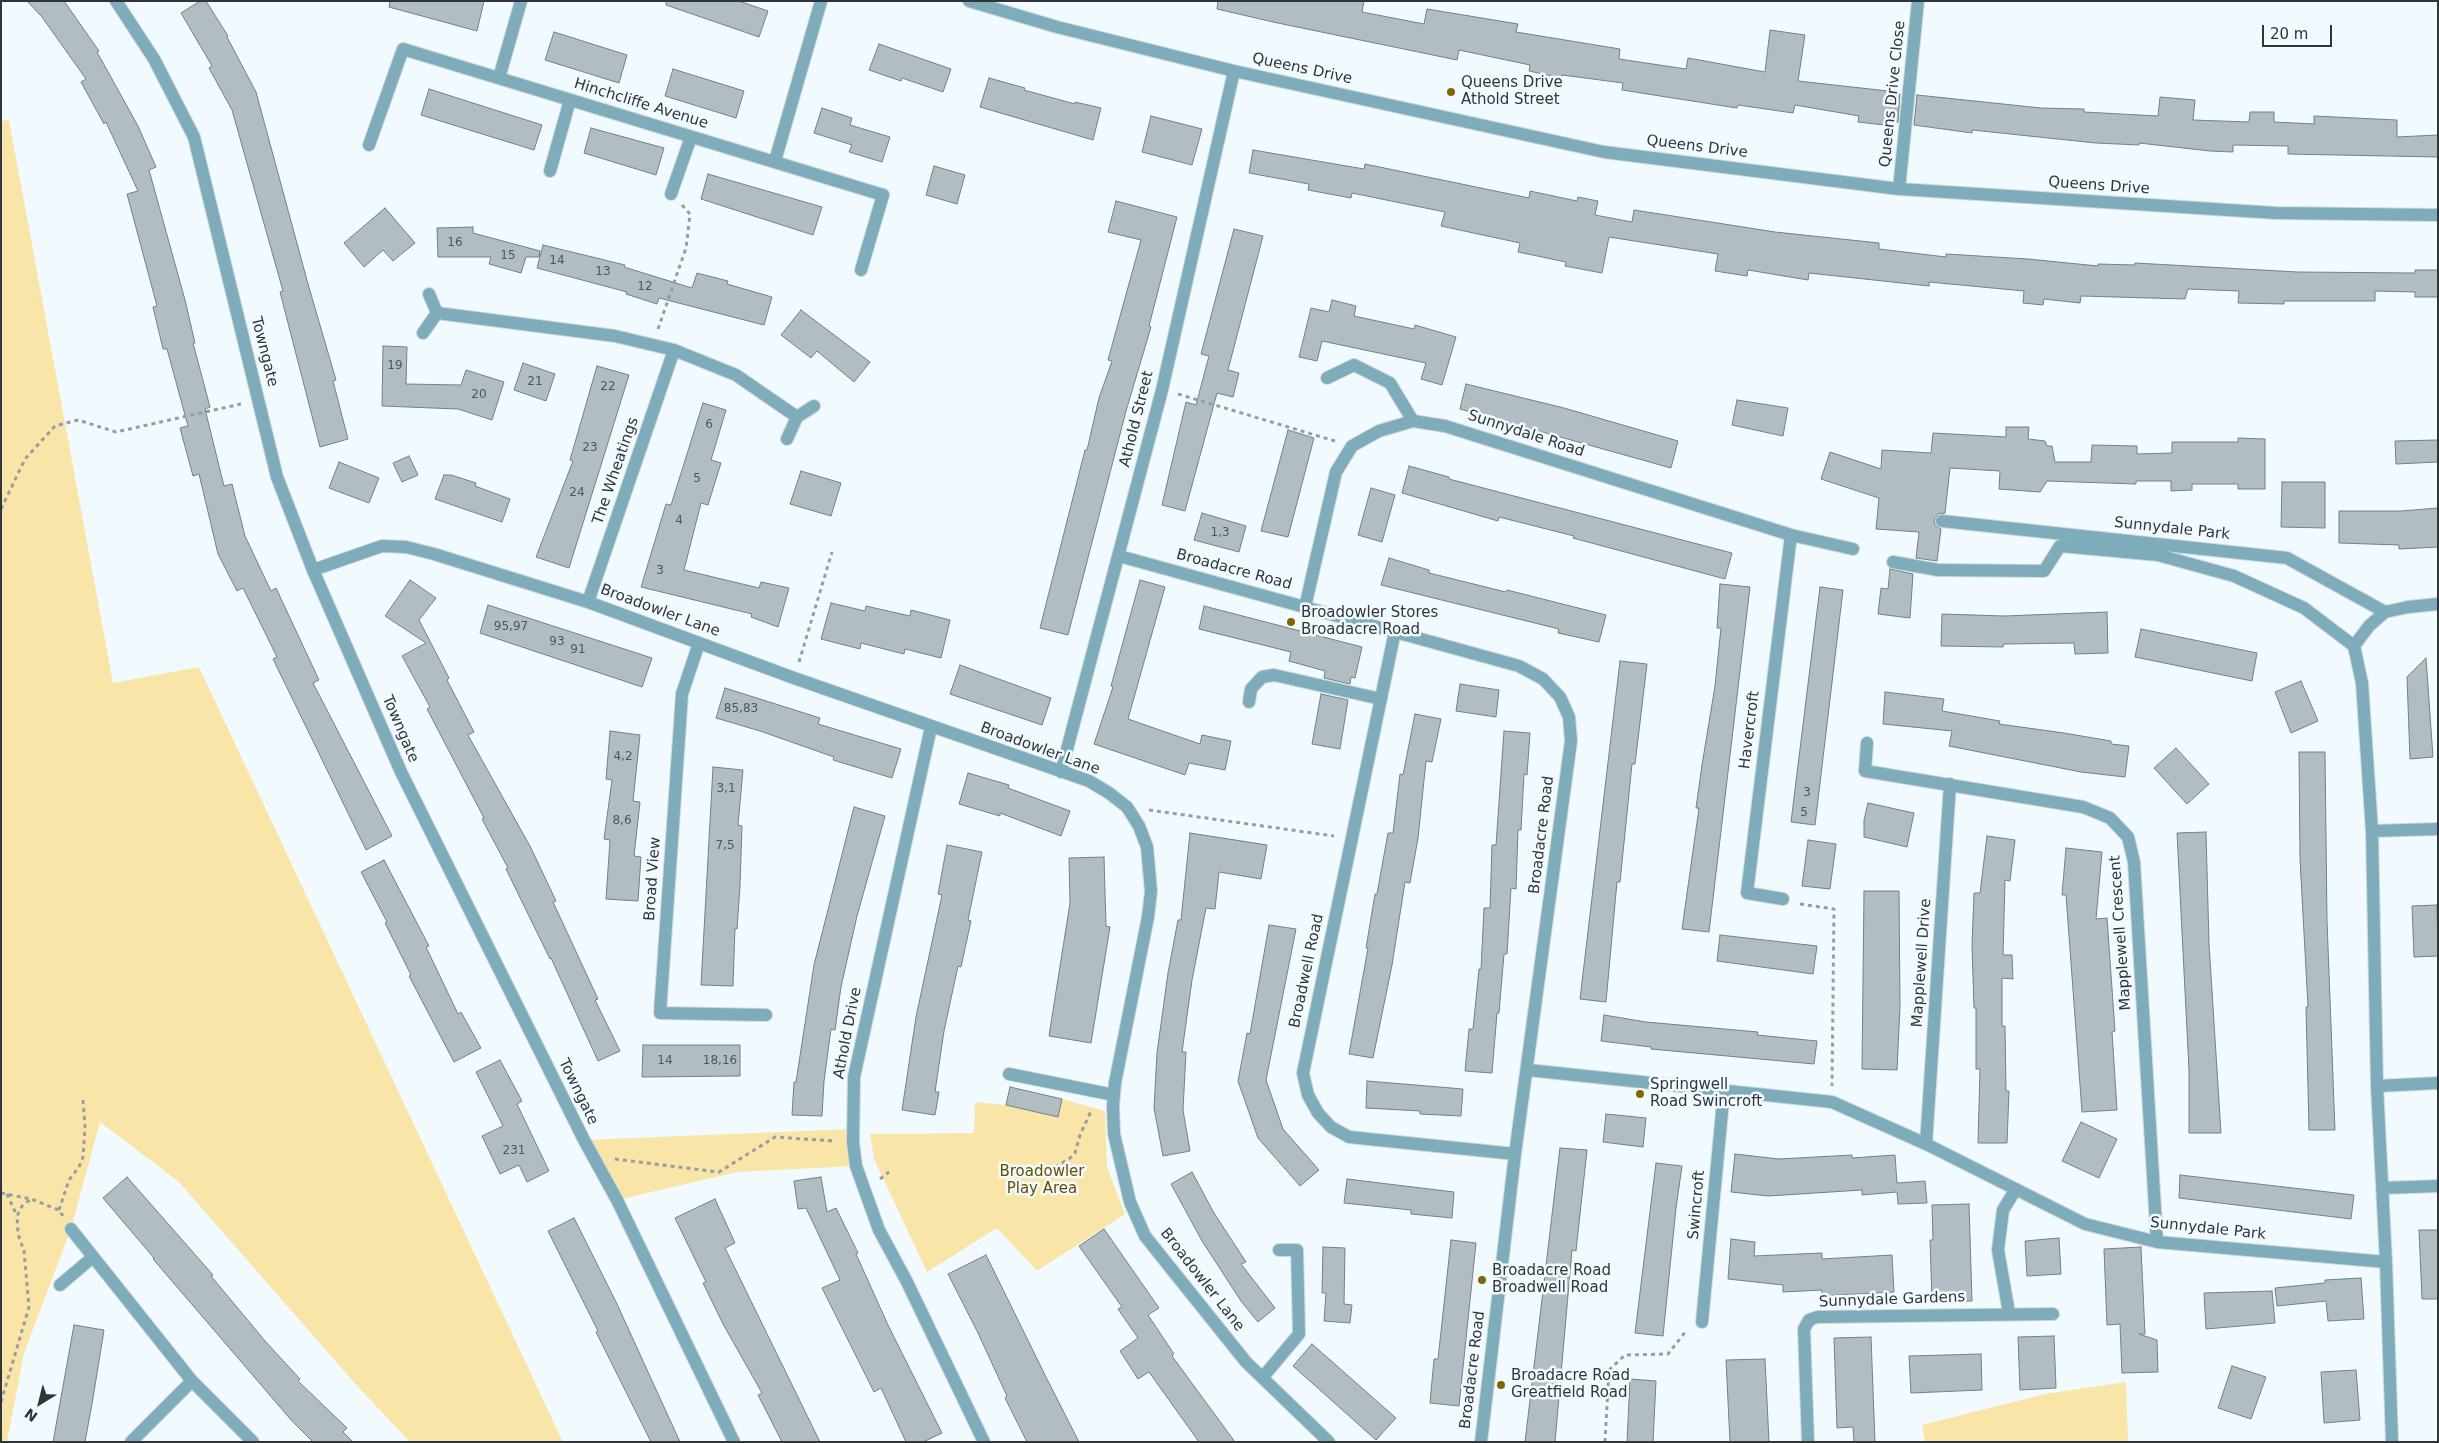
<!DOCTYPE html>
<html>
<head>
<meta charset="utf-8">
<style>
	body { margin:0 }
	#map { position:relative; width:2439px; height:1443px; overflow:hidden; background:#f1fbff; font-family:"DejaVu Sans",sans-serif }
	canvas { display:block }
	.frame { position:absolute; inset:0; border:2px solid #303537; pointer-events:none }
	.north { position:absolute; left:15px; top:1378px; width:50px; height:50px; -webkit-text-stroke:4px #f1fbff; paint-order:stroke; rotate:216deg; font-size:14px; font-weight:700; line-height:20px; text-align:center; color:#303537 }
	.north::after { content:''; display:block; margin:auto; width:18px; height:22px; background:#303537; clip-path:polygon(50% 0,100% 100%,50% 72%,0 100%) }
	.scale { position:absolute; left:2262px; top:25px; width:70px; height:22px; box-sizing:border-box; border:2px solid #303537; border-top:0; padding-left:6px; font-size:15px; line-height:18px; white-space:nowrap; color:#303537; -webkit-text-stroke:4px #f1fbff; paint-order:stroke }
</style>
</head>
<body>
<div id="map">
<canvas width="2439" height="1443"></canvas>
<div class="frame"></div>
<div class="north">N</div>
<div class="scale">20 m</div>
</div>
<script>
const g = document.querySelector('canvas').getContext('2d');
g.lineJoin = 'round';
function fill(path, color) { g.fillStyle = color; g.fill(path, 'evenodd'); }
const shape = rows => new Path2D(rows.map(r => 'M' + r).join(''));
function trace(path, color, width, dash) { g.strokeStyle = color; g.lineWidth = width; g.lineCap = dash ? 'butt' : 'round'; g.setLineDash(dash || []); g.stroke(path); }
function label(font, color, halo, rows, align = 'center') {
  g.font = font + ' "DejaVu Sans",sans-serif'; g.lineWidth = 5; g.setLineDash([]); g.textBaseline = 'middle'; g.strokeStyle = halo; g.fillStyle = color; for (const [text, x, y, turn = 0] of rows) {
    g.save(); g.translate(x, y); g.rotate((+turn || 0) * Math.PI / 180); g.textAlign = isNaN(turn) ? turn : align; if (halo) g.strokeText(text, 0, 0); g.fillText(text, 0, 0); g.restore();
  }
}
fill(shape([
	[9,120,113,683,199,667,563,1442,410,1442,359,1388,179,1182,100,1122,71,1229,24,1353,7,1442,1,1442,1,121],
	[1062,1099,1105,1111,1107,1167,1125,1214,1037,1271,997,1228,927,1272,874,1159,870,1134,974,1133,975,1102,1006,1105,1058,1117],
	[853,1129,856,1166,737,1172,617,1200,584,1140],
	[2126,1382,2128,1442,1925,1442,1922,1425,2045,1394]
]), '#fae5a8');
const building = shape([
	[27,1,64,1,99,51,97,52,138,126,156,167,149,170,185,300,195,343,193,343,210,407,205,409,224,486,232,484,245,536,271,591,276,588,319,680,313,683,392,836,366,850,273,659,277,657,243,588,237,591,218,554,199,474,193,476,180,428,188,426,167,349,163,349,153,307,157,306,127,194,138,191,106,122,104,124,81,82,86,79,42,17,27,1],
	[200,1,206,1,228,36,227,37,256,92,308,284,336,380,333,381,348,439,320,447,280,292,283,291,232,110,209,68,212,66,181,13,200,1],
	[390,1,484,1,477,31,389,7,390,1],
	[666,1,739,1,768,11,759,37,666,5,666,1],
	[1218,1,1364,1,1362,12,1424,24,1427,9,1518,24,1516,32,1620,49,1619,59,1686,69,1688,58,1765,72,1770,30,1805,35,1798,81,1897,92,1900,94,1898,122,1893,122,1893,126,1858,122,1859,116,1795,105,1793,113,1738,105,1737,108,1622,90,1623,83,1562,75,1561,78,1529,71,1530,65,1459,50,1457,60,1273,22,1217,9,1218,1],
	[554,32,627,55,619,83,545,60,554,32],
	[879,44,951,69,943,92,902,78,901,81,869,70,879,44],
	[673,69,744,91,736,118,665,96,673,69],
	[989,78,1025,88,1024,90,1075,104,1075,102,1101,108,1093,140,980,107,989,78],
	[429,89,542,125,534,150,421,115,429,89],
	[1917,95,2041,108,2084,109,2084,112,2158,116,2160,97,2195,100,2193,120,2249,122,2250,112,2274,112,2274,122,2314,124,2314,116,2397,120,2397,137,2438,135,2438,157,2288,154,2288,146,2233,145,2233,152,2210,151,2139,143,2139,145,2096,143,1972,130,1972,133,1914,125,1917,95],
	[822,108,852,118,850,125,890,137,882,162,849,152,852,145,814,133,822,108],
	[1151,116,1202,129,1192,165,1142,152,1151,116],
	[591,128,664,148,656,175,584,153,591,128],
	[1253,150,1364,169,1365,164,1529,198,1530,191,1577,201,1578,197,1598,201,1595,215,1632,222,1634,210,1775,232,1879,243,1879,249,1946,257,1946,254,2028,259,2098,266,2098,264,2135,265,2135,263,2298,272,2415,273,2415,270,2438,270,2438,297,2415,297,2415,292,2375,291,2375,301,2284,301,2284,304,2238,303,2239,291,2188,289,2185,299,2081,296,2080,303,2044,299,2043,305,2023,303,2024,291,1929,282,1929,286,1809,273,1808,280,1748,270,1747,276,1715,271,1718,254,1609,237,1602,273,1565,266,1566,262,1518,252,1520,243,1441,226,1445,212,1352,193,1351,198,1308,190,1309,184,1249,173,1253,150],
	[934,166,965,175,957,204,926,195,934,166],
	[708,174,822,207,813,235,701,199,708,174],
	[1116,201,1177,217,1149,326,1151,327,1126,411,1068,635,1040,628,1085,450,1087,450,1099,398,1112,361,1108,360,1141,240,1108,232,1116,201],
	[385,208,415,243,393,261,383,250,364,267,344,243,385,208],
	[473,227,473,233,540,251,539,257,526,257,521,273,489,264,491,257,438,257,437,228,473,227],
	[1234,229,1263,236,1228,370,1239,373,1233,397,1217,393,1185,511,1162,505,1186,402,1196,405,1209,356,1201,354,1234,229],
	[543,245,625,265,624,267,692,288,697,273,728,281,727,284,772,297,764,325,659,298,657,304,626,294,627,292,537,268,543,245],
	[1332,300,1356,306,1354,316,1414,329,1415,325,1456,337,1442,385,1421,379,1426,363,1322,341,1317,361,1299,357,1311,308,1329,312,1332,300],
	[801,310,870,362,854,382,817,351,811,358,781,335,801,310],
	[383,346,407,347,406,384,461,385,466,370,504,382,492,420,458,409,382,406,383,346],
	[523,363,555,374,546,401,514,390,523,363],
	[597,366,629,375,569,568,536,557,573,461,570,460,597,366],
	[1466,384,1564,408,1678,441,1671,468,1460,409,1466,384],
	[1737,400,1788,408,1783,436,1732,425,1737,400],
	[703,403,726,410,711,460,721,463,708,505,701,503,684,570,759,588,761,582,789,588,778,627,751,617,752,614,641,587,666,504,671,505,703,403],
	[2006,427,2029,427,2028,439,2045,441,2047,446,2052,446,2055,462,2091,462,2092,445,2137,446,2137,454,2172,453,2172,442,2238,442,2238,438,2265,439,2265,489,2238,489,2238,484,2192,484,2192,490,2171,491,2171,481,2136,481,2136,484,2047,481,2040,492,1999,489,2000,471,1950,468,1945,513,1938,514,1934,520,1935,525,1941,529,1937,561,1916,558,1919,532,1876,529,1879,498,1821,479,1830,452,1881,469,1882,450,1931,453,1933,433,2006,437,2006,427],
	[1288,430,1314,438,1288,537,1261,531,1288,430],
	[2438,440,2438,462,2396,464,2395,441,2438,440],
	[409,456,418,475,402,482,393,463,409,456],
	[339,462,379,478,369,503,329,488,339,462],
	[1409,466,1449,477,1449,479,1732,553,1725,579,1573,538,1574,536,1499,517,1498,521,1402,493,1409,466],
	[801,471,841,483,831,516,790,504,801,471],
	[444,475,451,475,476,483,475,486,510,499,502,522,435,499,444,475],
	[2282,482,2325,482,2325,528,2281,527,2282,482],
	[1371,488,1395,495,1382,542,1358,535,1371,488],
	[2438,508,2438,547,2399,549,2399,545,2339,543,2339,511,2401,511,2438,508],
	[1202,513,1246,526,1239,552,1194,540,1202,513],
	[1389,558,1429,570,1429,573,1506,592,1507,590,1606,615,1599,642,1558,633,1559,629,1381,585,1389,558],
	[1890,569,1913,574,1910,618,1878,614,1881,588,1888,589,1890,569],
	[410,580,436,598,419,620,449,678,447,680,474,732,468,735,531,848,556,901,553,902,598,999,595,1000,620,1051,598,1061,551,958,550,959,506,869,508,868,482,819,484,818,427,709,430,707,402,656,426,643,385,616,410,580],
	[1140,580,1165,587,1128,719,1200,744,1202,735,1231,741,1225,770,1189,763,1185,775,1094,744,1113,687,1111,686,1140,580],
	[1720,584,1750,587,1709,932,1682,929,1699,808,1696,808,1702,765,1715,686,1721,628,1717,628,1720,584],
	[1820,587,1843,590,1815,825,1791,822,1820,587],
	[831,603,865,611,866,606,910,616,911,610,950,620,941,658,905,649,904,654,861,643,860,649,821,639,831,603],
	[488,605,652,658,642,687,480,633,488,605],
	[1204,606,1362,647,1355,678,1351,677,1350,684,1324,678,1325,671,1289,661,1291,652,1199,629,1204,606],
	[2107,612,2108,653,2075,654,2074,643,2004,644,2003,647,1941,646,1942,614,2004,616,2107,612],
	[2141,629,2257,653,2252,681,2135,657,2141,629],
	[2426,658,2433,757,2410,759,2407,677,2426,658],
	[1620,661,1647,664,1635,764,1632,764,1620,882,1617,882,1606,1002,1580,999,1620,661],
	[960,665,1051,698,1042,725,950,694,960,665],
	[2301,681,2318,721,2291,733,2275,692,2301,681],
	[1460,684,1499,690,1496,717,1456,711,1460,684],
	[725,688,820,718,818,724,901,749,892,778,833,760,834,757,760,731,716,718,725,688],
	[1885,692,1944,699,1942,711,2000,721,1999,724,2064,733,2111,741,2111,744,2129,746,2125,777,2081,772,1949,746,1952,731,1883,724,1885,692],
	[1321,694,1348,700,1340,749,1312,744,1321,694],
	[1415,714,1441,719,1432,762,1426,761,1418,838,1410,883,1405,882,1392,965,1373,1058,1349,1054,1368,948,1366,948,1375,894,1377,894,1388,833,1393,833,1400,774,1403,775,1415,714],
	[610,731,640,735,633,801,640,802,634,856,641,857,638,901,606,899,610,840,604,839,612,780,606,779,610,731],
	[1504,731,1530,733,1527,775,1524,774,1521,830,1518,830,1516,889,1511,888,1507,954,1504,954,1499,1013,1497,1013,1492,1073,1465,1071,1469,1029,1473,1029,1479,969,1481,969,1484,908,1490,908,1492,845,1496,845,1504,731],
	[2176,748,2209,784,2187,804,2154,768,2176,748],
	[2299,752,2325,752,2327,921,2335,1130,2309,1130,2306,1007,2308,1007,2300,859,2299,752],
	[713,767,743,770,738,825,742,826,740,886,737,929,735,928,733,986,701,985,713,767],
	[968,773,1009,785,1008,788,1070,811,1061,836,1000,813,1000,816,959,804,968,773],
	[1868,803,1914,813,1907,847,1864,837,1864,820,1868,803],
	[854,807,885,816,857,916,841,987,835,1030,831,1029,824,1081,822,1116,792,1115,794,1082,796,1082,814,965,854,807],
	[2206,832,2209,944,2221,1133,2189,1133,2189,1070,2177,833,2206,832],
	[1190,833,1267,845,1261,879,1219,872,1215,909,1206,908,1192,980,1182,1052,1186,1052,1183,1110,1190,1151,1163,1156,1154,1108,1157,1053,1168,973,1178,920,1181,920,1190,833],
	[1987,836,2015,840,2010,881,2005,880,2003,955,2012,955,2013,979,2002,978,2002,1026,2005,1026,2006,1091,2009,1091,2007,1143,1978,1143,1980,1069,1976,1069,1976,1008,1974,1008,1972,945,1974,893,1980,893,1987,836],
	[1808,840,1836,844,1830,889,1802,886,1808,840],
	[947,845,982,852,968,920,971,921,961,967,958,966,944,1031,935,1092,939,1092,935,1115,902,1110,916,1017,942,895,938,894,947,845],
	[2066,848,2102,852,2096,919,2107,918,2115,1031,2112,1032,2117,1110,2082,1112,2066,895,2062,895,2066,848],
	[1104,857,1106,926,1110,927,1091,1043,1049,1036,1070,903,1069,858,1104,857],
	[384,860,429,946,426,947,458,1014,461,1012,481,1048,454,1062,409,976,411,975,385,923,387,922,361,872,384,860],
	[1864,891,1899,891,1900,1007,1897,1070,1862,1069,1864,891],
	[2437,905,2438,956,2414,957,2412,906,2437,905],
	[1269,925,1296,929,1266,1080,1283,1129,1319,1170,1300,1186,1258,1138,1238,1081,1247,1033,1250,1034,1269,925],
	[1720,935,1817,946,1813,974,1717,961,1720,935],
	[1604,1015,1646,1022,1758,1032,1757,1035,1817,1041,1814,1064,1651,1049,1651,1047,1601,1041,1604,1015],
	[643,1045,740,1045,740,1076,642,1077,643,1045],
	[500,1060,522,1101,517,1104,549,1171,527,1182,519,1165,500,1174,482,1136,503,1126,476,1072,500,1060],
	[1367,1081,1463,1089,1461,1116,1420,1114,1420,1111,1366,1108,1367,1081],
	[1010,1087,1062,1099,1058,1117,1006,1105,1010,1087],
	[1606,1114,1646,1118,1643,1147,1603,1142,1606,1114],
	[2081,1122,2117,1139,2099,1178,2062,1161,2081,1122],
	[1560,1148,1587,1150,1576,1251,1572,1250,1555,1442,1525,1442,1560,1148],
	[1735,1154,1779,1159,1852,1155,1852,1158,1895,1155,1897,1183,1925,1181,1927,1203,1898,1204,1897,1192,1862,1195,1862,1190,1768,1196,1731,1192,1735,1154],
	[1656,1163,1682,1166,1676,1208,1663,1336,1635,1333,1656,1163],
	[1192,1172,1214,1213,1246,1262,1241,1264,1275,1308,1258,1322,1241,1301,1202,1241,1171,1184,1192,1172],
	[2180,1175,2354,1195,2351,1219,2179,1198,2180,1175],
	[127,1177,213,1275,211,1276,265,1341,300,1379,298,1381,347,1428,343,1432,353,1442,313,1442,292,1421,153,1259,154,1258,103,1198,127,1177],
	[821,1177,827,1212,836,1208,858,1253,856,1254,888,1325,942,1433,923,1442,906,1442,881,1388,874,1392,822,1288,840,1280,806,1208,798,1209,794,1181,821,1177],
	[1347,1179,1454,1192,1452,1218,1411,1214,1411,1210,1344,1203,1347,1179],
	[715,1199,735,1243,725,1248,820,1442,782,1442,758,1395,762,1393,723,1324,703,1283,706,1282,675,1218,715,1199],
	[1969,1204,1972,1301,1932,1302,1930,1240,1933,1240,1932,1205,1969,1204],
	[574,1218,617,1304,680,1442,651,1442,596,1332,598,1331,548,1231,574,1218],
	[1104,1229,1159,1308,1148,1315,1174,1354,1172,1356,1235,1442,1199,1442,1149,1372,1138,1379,1120,1351,1138,1338,1118,1309,1122,1307,1079,1246,1104,1229],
	[2419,1230,2438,1230,2438,1299,2422,1299,2419,1230],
	[2059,1238,2061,1274,2027,1276,2025,1241,2059,1238],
	[1731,1239,1755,1242,1754,1256,1822,1253,1822,1259,1892,1255,1894,1292,1822,1296,1822,1290,1783,1292,1783,1285,1728,1279,1731,1239],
	[1451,1240,1476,1243,1459,1406,1430,1403,1434,1359,1438,1359,1451,1240],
	[1323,1247,1345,1248,1344,1304,1352,1305,1350,1323,1324,1321,1326,1293,1322,1293,1323,1247],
	[2141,1247,2145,1334,2139,1334,2157,1340,2158,1372,2122,1373,2120,1324,2107,1325,2104,1249,2141,1247],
	[986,1255,1046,1377,1079,1442,1027,1442,1005,1398,1007,1396,978,1333,948,1274,986,1255],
	[2361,1278,2364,1319,2328,1321,2326,1301,2277,1306,2275,1288,2325,1283,2325,1280,2361,1278],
	[2272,1291,2275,1323,2206,1329,2204,1293,2272,1291],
	[74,1325,104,1330,93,1398,85,1442,53,1442,74,1325],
	[2054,1336,2056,1388,2020,1390,2018,1337,2054,1336],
	[1871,1337,1875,1442,1854,1442,1853,1427,1837,1428,1834,1338,1871,1337],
	[1312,1344,1396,1418,1376,1440,1293,1366,1312,1344],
	[1981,1354,1982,1390,1911,1393,1909,1356,1981,1354],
	[1765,1359,1769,1442,1730,1442,1726,1360,1765,1359],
	[2232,1366,2266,1377,2251,1419,2218,1408,2232,1366],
	[2356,1370,2360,1420,2324,1423,2321,1372,2356,1370],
	[1630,1379,1656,1381,1653,1442,1627,1442,1630,1379]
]);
fill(building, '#b1bdc2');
trace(building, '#748084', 1);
const service = shape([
	[550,171,570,100],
	[671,194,691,137],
	[861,270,883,195],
	[1327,378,1354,365,1390,383,1413,421],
	[1893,562,1938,570],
	[1249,702,1251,689,1262,677,1274,675,1381,699],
	[1009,1074,1114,1095]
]);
const minor = shape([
	[499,78,521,1],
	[369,145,403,49,883,195],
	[775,161,821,1],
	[1899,189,1918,1],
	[437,313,615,336,674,350,736,375,797,417],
	[423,333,437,313,429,294],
	[787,439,797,417,814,406],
	[1942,521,2287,558,2385,612],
	[1119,556,1519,666,1543,679,1560,697,1569,717,1571,741,1515,1154,1481,1442],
	[313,570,382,546,406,547,434,554,588,602,794,678,1089,781,1109,793,1127,807,1139,826,1147,847,1151,891,1148,917,1115,1083,1113,1106,1114,1134,1130,1202,1145,1236,1246,1362,1329,1442],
	[1938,570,2044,571,2060,546,2158,555,2234,576,2304,608,2354,646],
	[588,602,674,350],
	[1305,607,1336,472,1352,446,1379,431,1413,421,1445,426,1791,535,1853,549],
	[1395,631,1303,1073,1308,1095,1318,1113,1331,1127,1349,1137,1515,1154],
	[699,643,682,694,660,1013,766,1015],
	[931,727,854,1077,853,1142,856,1166,879,1230,907,1282,984,1442],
	[1867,743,1865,771,2083,807,2110,818,2128,837,2134,862,2157,1242],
	[1061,772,1162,390,1234,71],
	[2372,831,2438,829],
	[1783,899,1747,893,1791,535],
	[1528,1070,1832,1102,1926,1144,2085,1224,2157,1242,2386,1262],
	[2377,1086,2438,1083],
	[1926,1144,1950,784],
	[2383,1188,2438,1186],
	[71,1229,192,1381,253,1442],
	[60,1285,93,1257],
	[2009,1313,1998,1250,2003,1210,2016,1189],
	[1702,1322,1724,1091],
	[1263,1377,1299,1334,1297,1250,1279,1250],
	[131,1442,192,1381],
	[1808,1442,1804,1329,1809,1320,1817,1317,2053,1314],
	[2392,1442,2386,1262,2377,1086,2372,831,2362,683,2354,646,2369,626,2385,612,2408,607,2438,604]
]);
const tertiary = shape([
	[116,1,154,59,194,137,277,477,313,570,401,772,584,1140,617,1200,734,1442],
	[969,1,1057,27,1234,71,1604,152,1899,189,2276,213,2438,215]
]);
trace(service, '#ced7db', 14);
trace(minor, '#ced7db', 14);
trace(tertiary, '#ced7db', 14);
trace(shape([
	[658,329,686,248,690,214,682,205],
	[1178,394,1335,441],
	[1,509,25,459,55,426,78,420,116,432,241,404],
	[799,662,832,552],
	[1149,810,1334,836],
	[1800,904,1834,909,1832,1086],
	[615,1159,719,1172,775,1137,836,1141],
	[1048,1171,1069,1159,1075,1153,1080,1135,1092,1109],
	[880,1179,889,1172],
	[1,1193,31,1199,59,1210,63,1216],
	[7,1194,17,1216],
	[59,1210,69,1180,79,1167,83,1157,85,1126,83,1100],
	[1,1402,29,1307,24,1251,18,1234,17,1216,22,1206,31,1199],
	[1605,1442,1609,1370,1625,1355,1668,1354,1686,1331]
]), '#979ea1', 3, [4, 4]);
trace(service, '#7eacbb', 12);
trace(minor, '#7eacbb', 12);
trace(tertiary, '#7eacbb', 12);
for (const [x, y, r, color] of [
	[1451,92,5,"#826700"],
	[1291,622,5,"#826700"],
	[1640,1094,5,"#826700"],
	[1482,1280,5,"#826700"],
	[1501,1385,5,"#826700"]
]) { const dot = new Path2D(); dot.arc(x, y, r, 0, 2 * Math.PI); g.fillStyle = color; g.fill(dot); trace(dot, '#f1fbff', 2); }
label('12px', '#50575a', null, [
	["16",455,243],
	["15",508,256],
	["14",557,261],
	["13",603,272],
	["12",645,287],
	["19",395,366],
	["21",535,382],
	["22",608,387],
	["20",479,395],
	["6",709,425],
	["23",590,448],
	["5",697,479],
	["24",577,493],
	["4",679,521],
	["1,3",1220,533],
	["3",660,571],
	["95,97",511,627],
	["93",557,642],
	["91",578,650],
	["85,83",741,709],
	["4,2",623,757],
	["3,1",726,789],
	["3",1807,793],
	["5",1804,813],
	["8,6",622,821],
	["7,5",725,846],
	["14",665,1061],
	["18,16",720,1061],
	["231",514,1151]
]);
label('15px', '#303537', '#f1fbff', [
	["Queens Drive",1302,69,12],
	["Queens Drive Close",1893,94,-84],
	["Hinchcliffe Avenue",641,104,17],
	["Queens Drive",1697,147,7],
	["Queens Drive",2099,186,4],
	["Towngate",264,352,76],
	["Athold Street",1137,419,-76],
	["Sunnydale Road",1526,434,18],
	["The Wheatings",616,471,-71],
	["Sunnydale Park",2172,529,6],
	["Broadacre Road",1234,570,15],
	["Broadowler Lane",660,611,20],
	["Towngate",400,729,67],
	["Havercroft",1750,730,-83],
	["Broadowler Lane",1040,749,20],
	["Broadacre Road",1542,835,-83],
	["Broad View",653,879,-86],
	["Mapplewell Crescent",2121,933,-94],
	["Mapplewell Drive",1922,963,-86],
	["Broadwell Road",1307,971,-78],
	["Athold Drive",848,1033,-79],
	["Towngate",578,1092,64],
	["Swincroft",1697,1205,-85],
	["Sunnydale Park",2208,1229,6],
	["Broadowler Lane",1202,1280,52],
	["Sunnydale Gardens",1892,1300,-2],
	["Broadacre Road",1473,1370,-83]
]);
label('15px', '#303537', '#f1fbff', [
	["Queens Drive",1461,83],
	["Athold Street",1461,100],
	["Broadowler Stores",1301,613],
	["Broadacre Road",1301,630],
	["Springwell",1650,1085],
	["Road Swincroft",1650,1102],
	["Broadacre Road",1492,1271],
	["Broadwell Road",1492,1288],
	["Broadacre Road",1511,1376],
	["Greatfield Road",1511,1393]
], 'left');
label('15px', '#644f00', '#f1fbff', [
	["Broadowler",1042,1172],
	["Play Area",1042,1189]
]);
</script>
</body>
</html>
